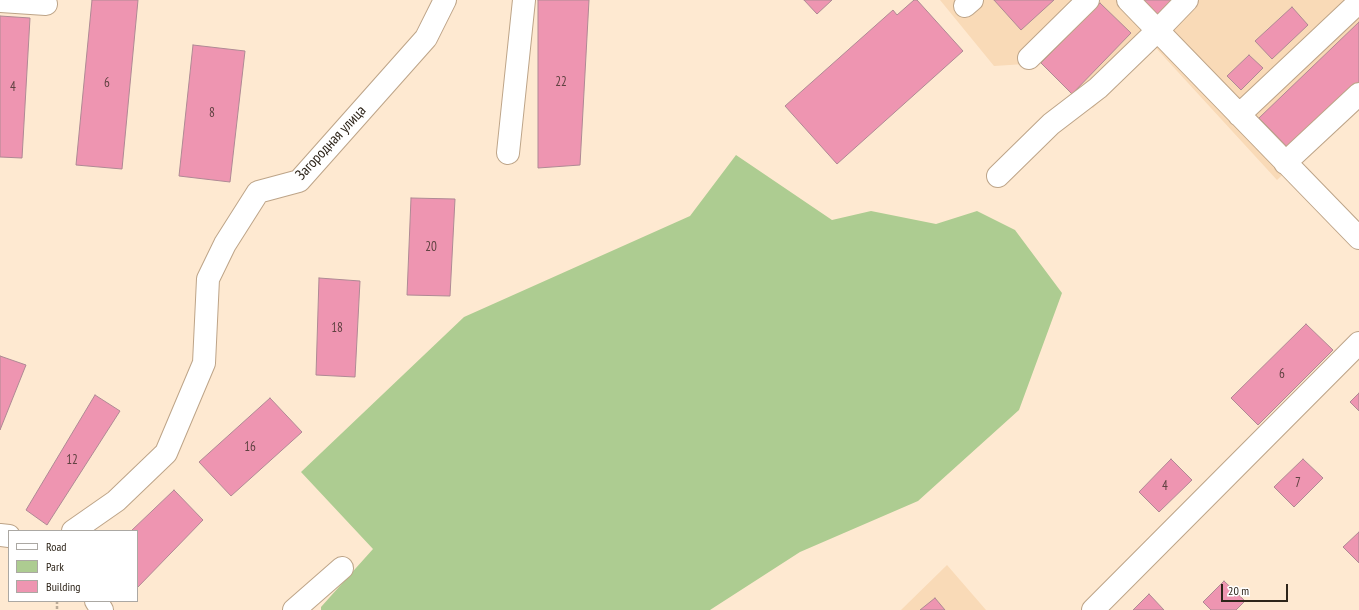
<!DOCTYPE html>
<html>
<head>
<meta charset="utf-8">
<style>
	body { margin:0 }
	#map { position:relative; width:1359px; height:610px; overflow:hidden; background:#fee9d1; font-family:"PT Sans Narrow",sans-serif }
	canvas { display:block }
	.legend { position:absolute; left:8px; top:530px; width:130px; height:72px; box-sizing:border-box; background:#fff; border:1px solid #aba8a3; margin:0; padding:5px 7px; list-style:none; font-size:12px; color:#2e251a }
	.legend li { display:flex; align-items:center; gap:8px; height:20px }
	.legend b { width:20px; border:1px solid #aba8a3 }
	.scale { position:absolute; left:1221px; top:584px; width:67px; height:18px; box-sizing:border-box; border:2px solid #2e251a; border-top:0; padding-left:5px; font-size:12px; line-height:14px; white-space:nowrap; color:#2e251a; -webkit-text-stroke:3px #fff; paint-order:stroke }
</style>
</head>
<body>
<div id="map">
<canvas width="1359" height="610"></canvas>
<ul class="legend">
<li><b style="height:5px;background:#fff"></b>Road</li>
<li><b style="height:11px;background:#adcc91"></b>Park</li>
<li><b style="height:11px;background:#ee95b1"></b>Building</li>
</ul>
<div class="scale">20 m</div>
</div>
<script>
const g = document.querySelector('canvas').getContext('2d');
g.lineJoin = 'round';
function fill(path, color) { g.fillStyle = color; g.fill(path, 'evenodd'); }
const shape = rows => new Path2D(rows.map(r => 'M' + r).join(''));
function trace(path, color, width, dash) { g.strokeStyle = color; g.lineWidth = width; g.lineCap = dash ? 'butt' : 'round'; g.setLineDash(dash || []); g.stroke(path); }
function label(font, color, halo, rows, align = 'center') {
  g.font = font + ' "PT Sans Narrow",sans-serif'; g.lineWidth = 3; g.setLineDash([]); g.textBaseline = 'middle'; g.strokeStyle = halo; g.fillStyle = color; for (const [text, x, y, turn = 0] of rows) {
    g.save(); g.translate(x, y); g.rotate((+turn || 0) * Math.PI / 180); g.textAlign = isNaN(turn) ? turn : align; if (halo) g.strokeText(text, 0, 0); g.fillText(text, 0, 0); g.restore();
  }
}
fill(shape([
	[940,0,1359,0,1359,105,1277,180,1155,47,1093,108,1072,94,1041,63,994,66],
	[947,565,986,610,901,610]
]), '#f9dab7');
fill(shape([
	[736,155,832,220,871,211,936,224,977,211,1015,230,1062,293,1019,410,918,501,800,552,710,610,321,610,321,607,373,549,301,472,464,317,690,216]
]), '#adcc91');
const building = shape([
	[92,0,138,0,122,169,76,165,92,0],
	[538,0,589,0,580,165,538,168,538,0],
	[804,0,832,0,817,14,804,0],
	[914,0,917,0,963,51,837,164,785,106,893,10,897,15,914,0],
	[994,0,1054,0,1021,30,994,0],
	[1142,0,1176,0,1159,17,1142,0],
	[1100,3,1131,33,1072,94,1041,63,1100,3],
	[1292,7,1308,25,1272,59,1255,41,1292,7],
	[0,16,30,18,22,158,0,157,0,16],
	[1359,22,1359,86,1291,151,1259,118,1359,22],
	[193,45,245,51,230,182,179,176,193,45],
	[1249,55,1263,68,1241,90,1227,76,1249,55],
	[411,198,455,199,450,296,407,295,411,198],
	[319,278,360,281,355,377,316,375,319,278],
	[1306,324,1333,350,1258,425,1231,398,1306,324],
	[0,356,26,365,0,430,0,356],
	[1359,393,1359,411,1350,402,1359,393],
	[95,395,120,411,47,525,26,510,95,395],
	[270,398,302,432,231,496,199,462,270,398],
	[1171,459,1192,480,1159,512,1139,492,1171,459],
	[1303,459,1323,478,1294,507,1274,487,1303,459],
	[174,490,203,520,137,588,137,531,131,531,174,490],
	[1359,532,1359,563,1343,547,1359,532],
	[1224,581,1245,601,1236,610,1211,610,1203,602,1224,581],
	[1149,594,1164,610,1133,610,1149,594],
	[935,598,945,610,920,610,935,598]
]);
fill(building, '#ee95b1');
trace(building, '#af8994', 1);
const minor = shape([
	[1128,0,1359,238],
	[0,1,46,4],
	[965,6,972,0],
	[1029,58,1088,0],
	[1239,115,1359,2],
	[508,153,524,0],
	[1285,163,1359,94],
	[998,176,1051,124,1098,88,1158,30,1187,0],
	[73,531,116,501,166,453,204,363,208,279,225,244,258,192,299,181,426,38,445,0],
	[0,535,9,536],
	[96,601,102,610],
	[294,610,342,568],
	[1093,610,1359,343]
]);
trace(minor, '#bda488', 24);
trace(shape([
	[57,601,57,610]
]), '#bbaa96', 2.5, [3, 2]);
trace(minor, '#fff', 22);
label('13px', '#5e4140', null, [
	["22",561,82],
	["6",107,83],
	["4",13,87],
	["8",212,113],
	["20",431,247],
	["18",337,328],
	["6",1282,374],
	["16",250,447],
	["12",72,460],
	["7",1298,483],
	["4",1165,486]
]);
label('15px', '#2e251a', '#fff', [
	["Загородная улица",331,143,-47]
]);
</script>
</body>
</html>
